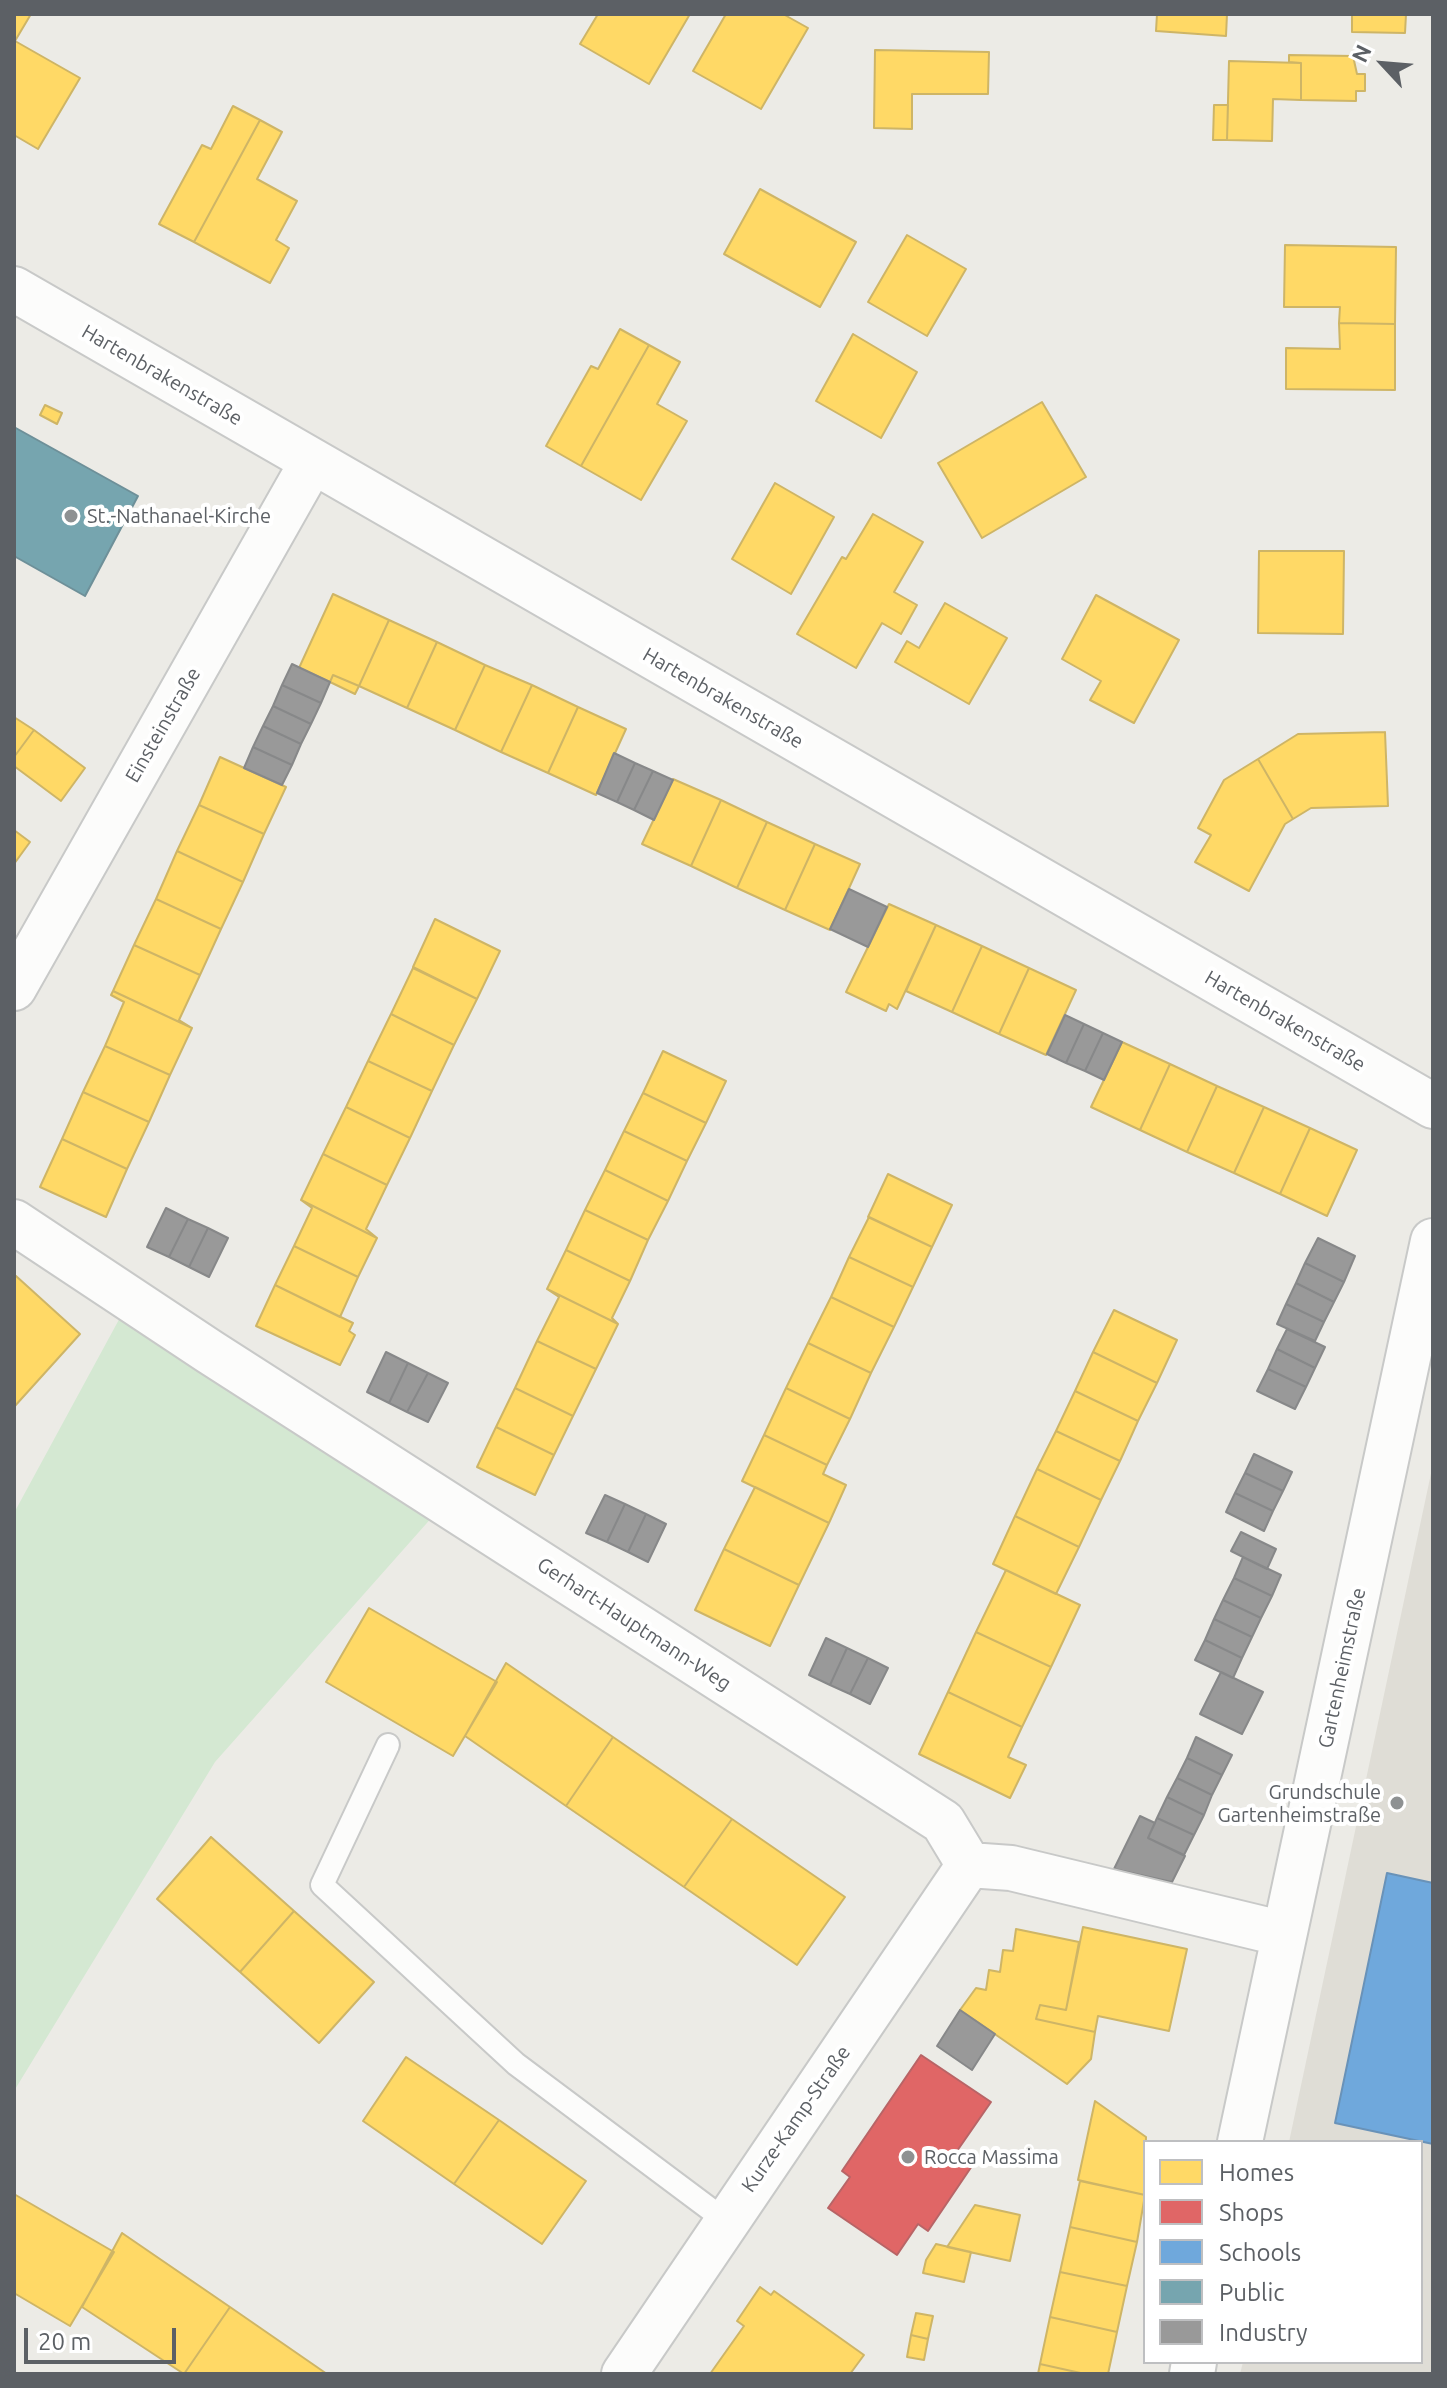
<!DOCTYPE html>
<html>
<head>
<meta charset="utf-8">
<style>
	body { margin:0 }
	#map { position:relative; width:1447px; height:2388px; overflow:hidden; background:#ecebe6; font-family:Ubuntu,sans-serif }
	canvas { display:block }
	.frame { position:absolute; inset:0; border:16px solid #5c6065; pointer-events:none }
	.legend { position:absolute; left:1143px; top:2140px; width:280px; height:224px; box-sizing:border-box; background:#fff; border:2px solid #bebfc1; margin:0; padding:10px 14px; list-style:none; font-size:24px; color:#5c6065 }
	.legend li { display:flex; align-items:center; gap:16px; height:40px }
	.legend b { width:40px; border:2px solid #bebfc1 }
	.north { position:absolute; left:1343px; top:24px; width:80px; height:80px; -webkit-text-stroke:6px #fff; paint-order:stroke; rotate:296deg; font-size:22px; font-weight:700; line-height:32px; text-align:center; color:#5c6065 }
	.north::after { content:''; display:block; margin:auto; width:28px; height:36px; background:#5c6065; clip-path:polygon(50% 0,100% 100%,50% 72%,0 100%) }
	.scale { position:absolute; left:24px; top:2328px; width:152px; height:36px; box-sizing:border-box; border:4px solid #5c6065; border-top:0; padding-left:10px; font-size:24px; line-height:28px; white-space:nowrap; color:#5c6065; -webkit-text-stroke:6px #fff; paint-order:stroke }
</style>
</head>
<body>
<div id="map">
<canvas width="1447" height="2388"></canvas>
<div class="frame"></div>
<ul class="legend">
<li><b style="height:22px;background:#ffd966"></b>Homes</li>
<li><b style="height:22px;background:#e06666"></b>Shops</li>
<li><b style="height:22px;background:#6fa8dc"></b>Schools</li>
<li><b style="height:22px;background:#76a5af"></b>Public</li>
<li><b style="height:22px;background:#999"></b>Industry</li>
</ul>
<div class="north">N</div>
<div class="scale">20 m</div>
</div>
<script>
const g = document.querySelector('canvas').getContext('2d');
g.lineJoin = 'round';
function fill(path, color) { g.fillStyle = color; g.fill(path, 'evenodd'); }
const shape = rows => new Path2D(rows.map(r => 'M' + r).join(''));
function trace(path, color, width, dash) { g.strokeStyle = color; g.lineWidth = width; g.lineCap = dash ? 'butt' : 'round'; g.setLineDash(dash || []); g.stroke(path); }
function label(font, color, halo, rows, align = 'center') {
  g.font = font + ' Ubuntu,sans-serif'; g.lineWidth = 8; g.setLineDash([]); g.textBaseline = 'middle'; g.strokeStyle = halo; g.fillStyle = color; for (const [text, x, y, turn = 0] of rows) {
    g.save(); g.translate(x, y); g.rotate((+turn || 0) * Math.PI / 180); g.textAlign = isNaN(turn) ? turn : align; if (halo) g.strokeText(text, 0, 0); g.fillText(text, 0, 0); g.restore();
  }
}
fill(shape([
	[1433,1464,1433,2374,1240,2374,1243,2362,1421,2362,1421,2142,1289,2142]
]), '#dfddd6');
fill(shape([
	[122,1314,434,1515,215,1762,14,2091,14,1513]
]), '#d4e8d2');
const homes = shape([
	[14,14,31,14,15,41,80,78,38,149,14,135,14,14],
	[598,14,690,14,649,84,580,44,598,14],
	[726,14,783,14,808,28,761,109,693,71,726,14],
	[1157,14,1227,14,1226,36,1156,31,1157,14],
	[1352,14,1406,14,1405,33,1352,32,1352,14],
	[875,50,989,52,988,94,912,94,912,129,874,128,875,50],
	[1289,55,1353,56,1357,74,1365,74,1365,91,1356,91,1356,101,1301,100,1301,63,1289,62,1289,55],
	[1229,61,1301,63,1301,100,1273,99,1272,141,1227,140,1229,61],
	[1214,105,1228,105,1227,140,1213,140,1214,105],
	[233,106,260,120,194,242,159,224,202,145,211,149,233,106],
	[260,120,282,132,257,179,297,201,276,240,289,248,270,283,194,242,260,120],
	[760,189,856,242,820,307,724,254,760,189],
	[907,235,966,269,927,336,868,302,907,235],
	[1285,245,1396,247,1395,324,1339,323,1340,307,1284,307,1285,245],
	[1339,323,1395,324,1395,390,1286,389,1286,348,1340,349,1339,323],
	[620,329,649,345,581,466,546,446,591,366,598,369,620,329],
	[853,334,917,372,881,438,816,401,853,334],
	[649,345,680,362,657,404,687,421,641,500,581,466,649,345],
	[1042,402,1086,477,982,538,938,463,1042,402],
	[45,405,62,413,57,424,40,415,45,405],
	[775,483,834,517,791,594,732,559,775,483],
	[873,514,923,542,894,592,917,605,901,634,882,623,856,668,797,634,842,557,846,559,873,514],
	[1259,551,1344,551,1343,634,1258,633,1259,551],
	[333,594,389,620,359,686,333,675,330,682,299,668,333,594],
	[1096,595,1179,640,1134,723,1090,700,1101,681,1062,659,1096,595],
	[945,603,1007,638,969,704,895,662,907,641,919,648,945,603],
	[389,620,437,642,407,708,359,686,389,620],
	[437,642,485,665,455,730,407,708,437,642],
	[485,665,532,685,501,752,455,730,485,665],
	[333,675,359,686,355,694,330,682,333,675],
	[532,685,578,707,548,773,501,752,532,685],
	[578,707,626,729,596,795,548,773,578,707],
	[14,717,34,730,14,757,14,717],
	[34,730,85,768,61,801,14,766,14,757,34,730],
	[1385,732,1388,806,1311,808,1293,819,1258,759,1298,734,1385,732],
	[220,757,286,787,264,834,199,805,220,757],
	[1258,759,1293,819,1285,824,1249,891,1195,862,1211,835,1198,828,1224,780,1258,759],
	[673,779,721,800,691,866,642,844,673,779],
	[721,800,767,822,737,888,691,866,721,800],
	[199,805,264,834,243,882,177,851,199,805],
	[767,822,815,844,785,910,737,888,767,822],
	[14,830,30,842,14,864,14,830],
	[815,844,860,864,830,930,785,910,815,844],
	[177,851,243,882,221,929,156,899,177,851],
	[156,899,221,929,200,975,134,945,156,899],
	[889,904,936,925,897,1009,889,1004,886,1011,846,992,889,904],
	[435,919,500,951,477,999,413,967,435,919],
	[936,925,982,946,952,1012,906,991,936,925],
	[134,945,200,975,179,1020,192,1028,113,991,134,945],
	[982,946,1029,968,999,1034,952,1012,982,946],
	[413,968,477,999,454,1045,391,1014,413,968],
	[1029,968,1076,990,1046,1055,999,1034,1029,968],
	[113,991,192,1028,170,1075,105,1046,124,1002,111,995,113,991],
	[391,1014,454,1045,432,1091,368,1061,391,1014],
	[1122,1042,1170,1064,1140,1130,1091,1107,1122,1042],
	[105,1046,170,1075,149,1122,83,1092,105,1046],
	[663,1051,726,1081,706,1123,643,1093,663,1051],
	[368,1061,432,1091,410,1138,346,1107,368,1061],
	[1170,1064,1217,1086,1187,1152,1140,1130,1170,1064],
	[1217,1086,1264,1107,1234,1173,1187,1152,1217,1086],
	[83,1092,149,1122,127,1169,62,1139,83,1092],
	[643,1093,706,1123,687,1161,624,1131,643,1093],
	[346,1107,410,1138,387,1185,323,1154,346,1107],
	[1264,1107,1310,1128,1280,1194,1234,1173,1264,1107],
	[1310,1128,1357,1150,1327,1216,1280,1194,1310,1128],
	[624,1131,687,1161,668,1201,605,1170,624,1131],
	[62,1139,127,1169,106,1217,40,1187,62,1139],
	[323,1154,387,1185,366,1229,377,1238,301,1200,323,1154],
	[605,1170,668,1201,648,1240,585,1210,605,1170],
	[888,1174,952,1205,932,1247,868,1217,888,1174],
	[301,1200,377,1238,358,1277,294,1246,312,1208,301,1200],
	[585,1210,648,1240,630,1281,566,1250,585,1210],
	[869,1217,932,1247,913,1287,849,1257,869,1217],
	[294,1246,358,1277,340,1317,275,1285,294,1246],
	[566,1250,630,1281,612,1318,618,1324,547,1289,566,1250],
	[849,1257,913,1287,894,1327,831,1297,849,1257],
	[16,1276,80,1334,14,1407,14,1278,16,1276],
	[275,1285,353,1323,349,1331,355,1335,340,1365,256,1326,275,1285],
	[547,1289,618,1324,596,1369,537,1341,559,1297,547,1289],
	[831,1297,894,1327,871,1373,808,1343,831,1297],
	[1114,1310,1177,1340,1157,1383,1093,1352,1114,1310],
	[537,1341,596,1369,573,1416,515,1388,537,1341],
	[808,1343,871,1373,850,1419,786,1388,808,1343],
	[1093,1352,1157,1383,1138,1421,1075,1391,1093,1352],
	[515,1388,573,1416,554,1455,496,1427,515,1388],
	[786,1388,850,1419,827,1465,764,1435,786,1388],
	[1075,1391,1138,1421,1120,1461,1056,1431,1075,1391],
	[496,1427,554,1455,535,1495,477,1467,496,1427],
	[1056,1431,1120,1461,1101,1500,1037,1469,1056,1431],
	[764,1435,827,1465,823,1474,846,1485,829,1523,742,1481,764,1435],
	[1037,1469,1101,1500,1079,1547,1015,1516,1037,1469],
	[755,1487,829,1523,799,1585,724,1549,755,1487],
	[1015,1516,1079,1547,1056,1594,993,1564,1015,1516],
	[724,1549,799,1585,770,1646,695,1610,724,1549],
	[1006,1570,1080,1605,1051,1667,976,1632,1006,1570],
	[369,1608,497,1682,453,1756,326,1682,369,1608],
	[976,1632,1051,1667,1022,1727,948,1692,976,1632],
	[506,1663,613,1737,566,1806,465,1736,506,1663],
	[948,1692,1022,1727,1008,1757,1026,1765,1010,1798,919,1754,948,1692],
	[613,1737,732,1819,684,1887,566,1806,613,1737],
	[732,1819,845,1897,797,1965,684,1887,732,1819],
	[211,1837,294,1911,240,1972,157,1899,211,1837],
	[294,1911,374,1982,319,2043,240,1972,294,1911],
	[1083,1927,1187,1949,1169,2031,1098,2016,1095,2032,1036,2019,1040,2005,1066,2010,1083,1927],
	[1016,1929,1079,1942,1066,2010,1040,2005,1036,2019,1095,2032,1091,2059,1067,2084,960,2010,976,1988,986,1990,989,1970,1000,1972,1003,1950,1013,1951,1016,1929],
	[406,2057,499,2120,454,2184,363,2121,406,2057],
	[1095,2101,1146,2137,1145,2195,1078,2180,1095,2101],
	[499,2120,586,2181,542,2244,454,2184,499,2120],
	[1080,2181,1145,2195,1137,2242,1070,2227,1080,2181],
	[14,2194,114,2252,70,2326,14,2293,14,2194],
	[975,2205,1020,2215,1010,2261,947,2247,975,2205],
	[1070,2227,1137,2242,1127,2286,1060,2272,1070,2227],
	[122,2233,230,2307,184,2374,82,2307,122,2233],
	[936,2244,971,2252,964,2282,923,2273,926,2260,936,2244],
	[1060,2272,1127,2286,1117,2332,1050,2317,1060,2272],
	[760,2287,771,2295,774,2291,864,2355,850,2374,710,2374,744,2326,737,2321,760,2287],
	[230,2307,327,2374,184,2374,230,2307],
	[916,2313,933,2316,928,2339,911,2335,916,2313],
	[1050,2317,1117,2332,1108,2374,1085,2374,1040,2364,1050,2317],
	[911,2335,928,2339,924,2360,907,2357,911,2335],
	[1040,2364,1085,2374,1038,2374,1040,2364]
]);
fill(homes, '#ffd966');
trace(homes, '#ceb566', 2);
const shops = shape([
	[921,2055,991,2102,957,2151,974,2163,928,2231,918,2224,897,2255,828,2208,850,2177,842,2171,921,2055]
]);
fill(shops, '#e06666');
trace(shops, '#b86466', 2);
const schools = shape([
	[1387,1873,1433,1883,1433,2144,1335,2123,1387,1873]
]);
fill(schools, '#6fa8dc');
trace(schools, '#6992b8', 2);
const public = shape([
	[14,427,138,496,85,596,14,556,14,427]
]);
fill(public, '#76a5af');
trace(public, '#6e9099', 2);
const industry = shape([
	[292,664,330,682,321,703,282,685,292,664],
	[282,685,321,703,311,724,273,706,282,685],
	[273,706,311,724,301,744,263,726,273,706],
	[263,726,301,744,292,765,253,747,263,726],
	[253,747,292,765,282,785,244,768,253,747],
	[614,753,635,763,617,802,597,793,614,753],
	[635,763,653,771,634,810,617,802,635,763],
	[653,771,673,780,654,820,634,810,653,771],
	[849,889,887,907,868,947,830,929,849,889],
	[1065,1015,1084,1024,1066,1063,1047,1054,1065,1015],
	[1084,1024,1103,1033,1085,1071,1066,1063,1084,1024],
	[1103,1033,1122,1042,1104,1080,1085,1071,1103,1033],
	[166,1208,188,1219,169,1257,147,1247,166,1208],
	[188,1219,208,1228,189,1267,169,1257,188,1219],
	[208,1228,228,1238,209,1277,189,1267,208,1228],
	[1318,1238,1355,1256,1344,1282,1305,1263,1318,1238],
	[1305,1263,1344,1282,1334,1302,1296,1283,1305,1263],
	[1296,1283,1334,1302,1324,1322,1286,1304,1296,1283],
	[1286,1304,1324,1322,1315,1341,1277,1324,1286,1304],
	[1287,1329,1325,1347,1315,1368,1277,1349,1287,1329],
	[1277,1349,1315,1368,1306,1387,1268,1369,1277,1349],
	[386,1352,408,1363,389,1403,367,1392,386,1352],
	[408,1363,428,1373,407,1412,389,1403,408,1363],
	[1268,1369,1306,1387,1295,1409,1257,1391,1268,1369],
	[428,1373,448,1383,428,1422,407,1412,428,1373],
	[1254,1454,1292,1472,1283,1491,1245,1473,1254,1454],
	[1245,1473,1283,1491,1273,1511,1235,1493,1245,1473],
	[1235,1493,1273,1511,1264,1531,1226,1512,1235,1493],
	[605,1495,625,1504,607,1542,586,1533,605,1495],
	[625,1504,646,1514,628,1552,607,1542,625,1504],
	[646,1514,666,1524,648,1562,628,1552,646,1514],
	[1241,1532,1276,1549,1267,1569,1231,1551,1241,1532],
	[1243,1557,1281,1575,1272,1596,1234,1578,1243,1557],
	[1234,1578,1272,1596,1261,1618,1223,1600,1234,1578],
	[1223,1600,1261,1618,1252,1637,1214,1619,1223,1600],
	[1214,1619,1252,1637,1242,1658,1205,1640,1214,1619],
	[826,1638,847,1648,830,1685,809,1675,826,1638],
	[1205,1640,1242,1658,1233,1678,1195,1660,1205,1640],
	[847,1648,868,1658,850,1694,830,1685,847,1648],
	[868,1658,888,1668,870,1704,850,1694,868,1658],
	[1221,1672,1263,1692,1242,1734,1200,1714,1221,1672],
	[1196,1737,1232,1755,1222,1775,1187,1758,1196,1737],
	[1187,1758,1222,1775,1212,1795,1177,1778,1187,1758],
	[1177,1778,1212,1795,1204,1815,1167,1797,1177,1778],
	[1167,1797,1204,1815,1194,1835,1157,1818,1167,1797],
	[1140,1816,1155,1823,1148,1838,1185,1856,1172,1882,1114,1869,1140,1816],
	[1157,1818,1194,1835,1184,1855,1148,1838,1157,1818],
	[960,2010,995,2034,972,2070,937,2046,960,2010]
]);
fill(industry, '#999');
trace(industry, '#878889', 2);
const lane = shape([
	[388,1745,322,1885,516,2064,726,2221]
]);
const street = shape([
	[14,289,1433,1106],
	[14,988,312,462],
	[14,1222,210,1352,943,1822,969,1865],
	[969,1865,1011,1868,1284,1934],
	[1240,2142,1433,1241],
	[624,2374,969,1865],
	[1192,2374,1194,2362]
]);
trace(lane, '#c8c9c8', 26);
trace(street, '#c8c9c8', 48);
trace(lane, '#fcfcfb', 22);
trace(street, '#fcfcfb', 44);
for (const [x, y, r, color] of [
	[71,516,8,"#8e9192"],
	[1397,1803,8,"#8e9192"],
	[908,2157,8,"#8e9192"]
]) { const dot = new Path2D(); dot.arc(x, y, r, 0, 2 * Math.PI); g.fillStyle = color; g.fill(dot); trace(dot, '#fff', 3); }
label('20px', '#5c6065', '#fff', [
	["Hartenbrakenstraße",162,375,30],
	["Hartenbrakenstraße",723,698,30],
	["Einsteinstraße",163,725,-60],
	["Hartenbrakenstraße",1285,1021,30],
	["Gerhart-Hauptmann-Weg",634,1624,33],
	["Gartenheimstraße",1342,1668,-78],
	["Kurze-Kamp-Straße",796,2119,-55]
]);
label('20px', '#5c6065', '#fff', [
	["St.-Nathanael-Kirche",87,516],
	["Grundschule",1381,1792,"right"],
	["Gartenheimstraße",1381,1815,"right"],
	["Rocca Massima",924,2157]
], 'left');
</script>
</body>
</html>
